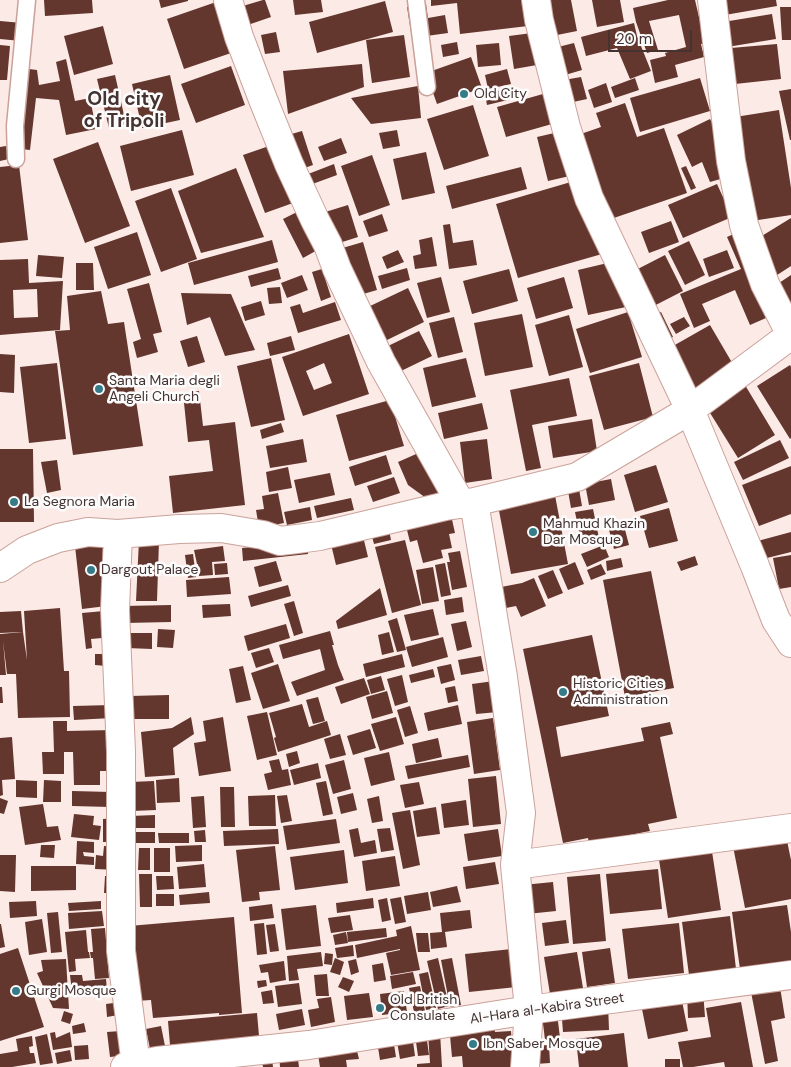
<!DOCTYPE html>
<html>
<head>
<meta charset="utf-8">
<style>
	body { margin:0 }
	#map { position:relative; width:791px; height:1067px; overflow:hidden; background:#fceae7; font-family:"DM Sans",sans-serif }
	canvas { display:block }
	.scale { position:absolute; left:608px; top:30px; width:84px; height:22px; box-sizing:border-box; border:2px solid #443330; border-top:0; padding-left:6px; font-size:15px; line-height:18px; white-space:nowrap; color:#443330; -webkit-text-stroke:4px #fcfcfc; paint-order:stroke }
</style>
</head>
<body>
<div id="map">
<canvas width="791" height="1067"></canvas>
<div class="scale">20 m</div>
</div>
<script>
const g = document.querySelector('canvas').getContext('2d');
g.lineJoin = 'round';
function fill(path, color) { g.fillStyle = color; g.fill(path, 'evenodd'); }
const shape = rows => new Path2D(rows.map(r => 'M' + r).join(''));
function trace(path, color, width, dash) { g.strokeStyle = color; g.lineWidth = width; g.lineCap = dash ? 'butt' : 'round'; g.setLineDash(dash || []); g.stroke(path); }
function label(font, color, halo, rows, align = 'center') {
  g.font = font + ' "DM Sans",sans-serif'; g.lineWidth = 5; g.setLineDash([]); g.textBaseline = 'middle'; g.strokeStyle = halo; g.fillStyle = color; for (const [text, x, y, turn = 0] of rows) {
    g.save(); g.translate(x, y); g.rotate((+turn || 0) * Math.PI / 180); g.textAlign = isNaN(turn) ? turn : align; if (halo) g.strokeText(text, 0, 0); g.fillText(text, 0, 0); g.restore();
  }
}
fill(shape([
	[44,0,92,0,93,13,45,16],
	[159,0,188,0,188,1,161,8],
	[263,0,265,0,271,17,242,27,236,8],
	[293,0,321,0,323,12,295,15],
	[431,0,525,0,528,26,460,34,457,3,431,6],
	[548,0,571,0,577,31,552,36],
	[592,0,620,0,624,22,597,27],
	[668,0,695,0,705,43,701,44,704,57,675,65,678,77,655,83,650,60,666,56,665,53,686,47,679,15,649,21,658,50,647,53,636,22,633,8],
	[716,0,776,0,777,6,719,16],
	[219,1,237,51,184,69,167,19],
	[385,1,393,32,317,53,309,22],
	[426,4,428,18,445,15,448,33,412,38,407,7],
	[780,7,791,7,791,40,782,40],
	[772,14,776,39,727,47,723,22],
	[0,21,22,23,21,41,0,39],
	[634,23,637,36,651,71,630,79,617,48,586,56,581,37],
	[103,26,113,64,74,75,64,36],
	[276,32,280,52,265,54,261,35],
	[532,33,537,65,514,69,509,36],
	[404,35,410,77,372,83,366,40],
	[457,42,459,54,443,57,441,45],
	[499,43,501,65,478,67,476,45],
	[574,43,582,70,565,75,558,47],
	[777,44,781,79,735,84,731,48],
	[0,45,10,46,7,80,0,80],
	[471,57,482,88,437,104,426,73],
	[66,59,75,101,90,98,96,129,66,135,59,100,36,98,30,150,12,148,21,68,37,70,39,85,60,81,56,62],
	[362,64,364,87,288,114,283,71],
	[231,66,245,105,196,123,181,84],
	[507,69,511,84,488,89,485,75],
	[115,75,126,124,109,128,97,79],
	[170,75,180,120,142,128,132,84],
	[581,77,587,99,564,104,558,81],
	[635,78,639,90,615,98,611,87],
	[700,78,710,111,640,132,630,98],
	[606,83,612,102,594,108,588,90],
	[418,86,421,118,371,124,351,98],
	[514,87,516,98,487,105,485,94],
	[791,89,791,140,790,140,779,91],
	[543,94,552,124,506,137,497,107],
	[625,103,637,137,664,128,687,193,605,221,575,136,601,127,596,113],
	[473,105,489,156,444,170,427,119],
	[779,110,791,188,791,215,745,222,729,118],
	[710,119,726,150,716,155,724,178,710,182,702,162,692,167,677,135],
	[182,130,194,175,131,191,120,146],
	[397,130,400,146,383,149,379,133],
	[302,131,313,165,299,170,288,135],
	[563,131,574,175,548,181,537,137],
	[341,138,347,153,324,161,318,147],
	[98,142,130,226,85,243,53,159],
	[272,145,293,203,265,213,243,155],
	[6,146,9,159,0,161,0,147],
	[426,152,435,193,402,200,393,159],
	[372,155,390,205,359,216,341,166],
	[334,164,337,175,307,186,303,176],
	[19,165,28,240,0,243,0,167],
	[686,166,696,188,691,190,681,168],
	[521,167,527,189,452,209,446,186],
	[236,168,264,237,201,253,178,191],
	[581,179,602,254,518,278,496,204],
	[717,184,732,217,683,238,668,205],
	[171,188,197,259,161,272,135,201],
	[348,205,358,237,333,245,322,213],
	[301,210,321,248,303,258,283,219],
	[382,214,388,231,369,237,363,221],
	[791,218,791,266,774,277,752,242],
	[671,221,679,242,649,253,641,232],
	[450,224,453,243,473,240,477,265,449,269,443,225],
	[137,232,151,275,108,289,94,247],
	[738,232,752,264,744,267,766,318,750,325,735,290,702,304,710,321,694,328,680,294,741,269,727,237],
	[432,237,437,266,415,269,413,256,421,254,419,240],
	[272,240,278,262,194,285,188,263],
	[689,241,705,275,685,285,668,251],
	[363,242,377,290,353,297,339,249],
	[398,250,404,262,387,269,382,257],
	[727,250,734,268,709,277,703,259],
	[38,255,64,257,62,278,36,276],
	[665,255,683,291,648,309,630,273],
	[28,259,29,283,63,281,60,330,0,335,0,260],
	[37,289,38,317,14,318,13,290],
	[616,261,626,307,588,315,578,270],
	[76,263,93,263,94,290,76,290],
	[278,268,281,279,251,287,248,276],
	[407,268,410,280,382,289,378,276],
	[322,269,331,297,321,301,312,272],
	[509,269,518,301,472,314,463,281],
	[302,275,308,290,287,298,281,283],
	[791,275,791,310,770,289],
	[441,277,450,312,427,318,417,283],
	[564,277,573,308,536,319,527,288],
	[149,283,162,332,153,334,158,352,137,358,133,342,141,339,127,289],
	[280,287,282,303,269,304,267,288],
	[408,288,424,322,385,341,368,307],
	[101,291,108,324,124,322,143,446,73,455,55,331,70,330,67,296],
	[181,293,231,294,255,350,225,356,210,317,187,325],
	[261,301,265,315,245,321,241,307],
	[335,302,341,320,298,333,290,307,300,304,303,313],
	[628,312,642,357,590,373,576,329],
	[661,312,673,337,663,342,650,317],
	[522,314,533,367,485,376,474,323],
	[569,315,583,367,549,376,535,325],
	[454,317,463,352,438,358,429,323],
	[684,317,690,326,676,334,670,324],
	[710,325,734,366,689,391,666,350],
	[419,331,432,356,401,371,388,346],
	[349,334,369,394,303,416,282,357],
	[324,363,332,383,314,390,306,371],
	[197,336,205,362,188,367,180,341],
	[291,336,295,350,270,356,267,343],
	[0,354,15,355,14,393,0,392],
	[271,358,285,420,251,427,237,366],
	[466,358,476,397,432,407,423,368],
	[57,363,66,439,29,443,20,367],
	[639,363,653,417,604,430,589,376],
	[790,365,791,367,791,438,790,439,757,386],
	[569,378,577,416,532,425,541,468,526,471,510,390],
	[745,385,775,435,738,458,707,408],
	[199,391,203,426,235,422,245,505,173,513,169,476,213,471,209,440,188,442,183,393],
	[390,400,404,446,349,461,336,415],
	[482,403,488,429,444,439,438,413],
	[592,419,597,451,553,458,548,426],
	[281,423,284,432,262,439,260,430],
	[303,439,307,462,270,468,266,446],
	[487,439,492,479,465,483,460,442],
	[780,440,789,458,743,480,734,462],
	[432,447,449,488,426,498,408,485,398,462],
	[0,449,33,449,34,522,0,522],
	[386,455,392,474,355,486,349,467],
	[57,460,61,490,47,493,41,462],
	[656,465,668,502,635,512,624,475],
	[791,466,791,514,759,526,742,485],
	[288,467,292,488,269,492,266,472],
	[330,473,335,495,299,503,294,480],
	[394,477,400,493,373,502,367,486],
	[611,479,615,500,589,505,585,484],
	[579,489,582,506,571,508,568,491],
	[554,490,568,564,511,574,497,500],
	[278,493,284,523,259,528,256,510,264,509,262,496],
	[351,498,354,510,317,518,314,506],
	[310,507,312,520,287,525,284,512],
	[669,508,678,541,649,548,640,516],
	[593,509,600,543,582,546,575,512],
	[451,515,455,533,449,534,452,548,441,550,443,558,423,563,417,540,410,542,406,526],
	[623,522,629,545,614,549,608,526],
	[388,525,391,540,374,544,370,529],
	[361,528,368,557,336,565,329,536],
	[791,532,791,552,759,560,754,542],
	[139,540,159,541,157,601,136,601],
	[405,540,421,605,392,613,375,547],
	[307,541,308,554,243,561,242,548],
	[113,542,115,605,82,609,75,546],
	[604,545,609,557,587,567,581,554],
	[223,546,225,561,212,562,213,575,199,576,198,564,197,564,194,550],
	[460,551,467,587,452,590,447,562,450,562,448,553],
	[193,554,196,577,188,578,185,555],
	[791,555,791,587,779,589,773,558],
	[695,556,698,565,681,571,677,562],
	[621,558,623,567,607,571,606,561],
	[276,561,282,581,259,587,254,567],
	[575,562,584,584,568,590,559,569],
	[227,563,228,574,215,575,214,564],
	[445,563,451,595,441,597,435,565],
	[601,564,606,574,591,580,587,570],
	[433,567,439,601,422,604,416,570],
	[553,570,563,593,548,599,538,576],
	[651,571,674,688,625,697,603,580],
	[229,577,231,594,187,597,186,580],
	[534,578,546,606,521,617,516,606,501,609,496,588,522,583],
	[288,585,291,596,251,607,248,596],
	[380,588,387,615,338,629,336,621],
	[462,597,464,612,446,615,444,600],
	[294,601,303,633,294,636,284,604],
	[230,604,231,616,203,618,202,605],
	[171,605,171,622,125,623,124,606],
	[60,608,64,671,69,671,70,717,18,718,16,674,7,674,3,641,6,675,0,675,0,634,23,632,27,660,24,611],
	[433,609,439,635,411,641,404,615],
	[115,610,102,638,91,639,92,648,86,649,82,613],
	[21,611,23,632,0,633,0,612],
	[397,618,406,650,397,652,388,621],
	[466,621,472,647,457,651,451,624],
	[286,624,290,638,248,651,244,636],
	[158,629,175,630,173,648,157,647],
	[330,631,334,645,332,645,338,665,344,680,297,696,291,682,325,670,320,649,283,659,279,645],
	[389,632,394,652,382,655,378,635],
	[128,633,152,633,152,649,127,648],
	[592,635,609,716,556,727,561,757,644,741,641,728,670,722,673,734,660,737,677,818,648,824,650,831,589,843,588,838,563,843,523,649],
	[443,637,448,657,412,667,406,647],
	[269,648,274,662,256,668,251,653],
	[95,654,106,654,106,666,95,665],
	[402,654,405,667,366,677,363,664],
	[481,656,484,671,461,675,458,660],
	[278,664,290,701,263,709,251,673],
	[451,664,455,680,441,684,437,667],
	[243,666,251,700,236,703,229,669],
	[433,669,435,677,411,683,409,675],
	[402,675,408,702,395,706,387,679],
	[381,676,385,690,371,694,367,680],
	[364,678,370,694,341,704,335,687],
	[494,681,498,712,476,714,472,684],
	[455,686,458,701,448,703,445,688],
	[0,687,2,687,3,703,0,703],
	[387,691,393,713,372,719,366,697],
	[169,695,169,719,130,719,130,696],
	[318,697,325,721,313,724,306,700],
	[302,704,309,727,327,721,331,735,278,752,274,738,276,737,269,713],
	[112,705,112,718,74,720,73,706],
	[458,705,462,724,428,731,424,713],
	[410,706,418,733,405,737,397,710],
	[267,712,277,755,257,760,247,716],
	[191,717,194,734,173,748,175,775,145,777,141,732,172,728],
	[223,717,231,771,199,776,194,743,206,741,203,721],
	[396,717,404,744,380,751,371,724],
	[493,718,500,770,474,774,467,722],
	[53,721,67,721,67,731,113,730,108,771,100,771,100,785,74,785,73,752,64,752,64,774,43,774,42,752,54,752],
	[370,729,376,748,353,755,347,736],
	[340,734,346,755,330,759,324,739],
	[12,737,15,779,2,780,3,795,0,796,0,738],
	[438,738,442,757,416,763,412,744],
	[297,751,300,763,289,767,286,754],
	[389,752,395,780,371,786,364,758],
	[468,755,470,767,408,779,405,766],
	[279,759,282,770,288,769,291,785,268,790,264,774,272,772,269,761],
	[344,760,351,789,333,794,325,765],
	[318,763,321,778,294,785,290,770],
	[496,776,501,824,473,827,468,779],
	[179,778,180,802,157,803,156,780],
	[16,780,37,781,37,798,16,797],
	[44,780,61,781,61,802,43,802],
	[154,781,156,810,132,811,130,782],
	[326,781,333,814,323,816,316,783],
	[419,782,424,804,405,808,400,785],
	[220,787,234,787,235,827,221,827],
	[72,791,111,792,110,807,72,806],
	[353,793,357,810,341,814,337,797],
	[275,795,276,826,249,826,248,796],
	[287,795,292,821,281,823,277,796],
	[204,796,206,827,193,828,191,797],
	[379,796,383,821,372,823,367,799],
	[0,798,8,801,4,814,0,813],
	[466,800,469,825,444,828,441,804],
	[43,804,47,827,58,826,61,840,25,845,19,807],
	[436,807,440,834,417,837,413,811],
	[410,810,420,865,403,869,392,813],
	[74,814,94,816,93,825,101,826,99,840,71,837],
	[155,815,155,828,132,828,131,816],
	[117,818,117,842,103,842,103,819],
	[336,819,340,843,287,850,283,826],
	[358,828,361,843,375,840,377,853,354,857,349,830],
	[390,828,394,850,381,852,377,829],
	[278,829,279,844,224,846,223,831],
	[498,829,502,856,468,861,464,834],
	[205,830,206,842,195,842,194,831],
	[785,831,791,860,791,899,745,908,732,841],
	[134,832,155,832,155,843,133,843],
	[158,833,189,833,189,843,159,843],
	[77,841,94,842,94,853,83,852,84,856,94,857,94,865,76,864],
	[41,845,55,845,54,858,40,857],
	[202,845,202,861,176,862,175,846],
	[711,845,721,910,668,918,658,853],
	[104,846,118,847,117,870,95,869,96,855,103,856],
	[275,846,280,890,259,892,260,900,242,902,236,850],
	[139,848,150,848,150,870,138,870],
	[154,848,170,848,170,872,154,872],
	[344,850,348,883,295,890,290,857],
	[0,855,16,855,15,892,0,891],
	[395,856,400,886,366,891,362,861],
	[495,862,499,884,466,889,463,867],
	[204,864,206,887,179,889,177,867],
	[31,866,76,866,76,890,31,891],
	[658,869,662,909,610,914,606,874],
	[139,874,152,874,152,907,140,907],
	[600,874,606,941,573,944,567,877],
	[105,876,121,876,120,893,104,893],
	[156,876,173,876,174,889,157,890],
	[553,882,556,911,527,914,523,885],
	[457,886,461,902,433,907,430,892],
	[209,892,210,903,180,905,179,895],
	[428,892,431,910,407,914,404,896],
	[156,894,174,894,174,906,156,906],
	[401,897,406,922,395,924,390,899],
	[373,898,374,908,337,913,336,903],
	[387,898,391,920,382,922,378,900],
	[36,901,37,916,10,918,9,902],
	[101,901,101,909,69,911,68,903],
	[272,904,274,918,250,921,249,907],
	[316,905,321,946,286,950,281,909],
	[787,905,791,932,791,962,740,969,732,912],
	[470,910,472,928,445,932,447,947,431,949,430,933,442,932,440,913],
	[102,911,104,926,69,929,68,913],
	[58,912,62,952,51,953,47,913],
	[350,915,353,930,331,933,328,918],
	[730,916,736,969,689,975,682,922],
	[234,917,242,1013,219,1015,219,1013,153,1018,151,1000,136,1001,129,926],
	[42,919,47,952,29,955,25,922],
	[566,920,569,943,545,946,542,923],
	[264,923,267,954,257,955,254,924],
	[679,923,684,973,628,979,622,929],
	[0,924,1,924,5,947,0,948],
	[275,924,279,951,270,952,266,925],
	[411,926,420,970,391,975,386,953,400,950,400,949,357,958,355,945,397,936,396,930],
	[105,928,109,978,95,979,93,958,91,958,90,952,93,952,91,929],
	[386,928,387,937,348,942,347,932],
	[86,930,88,952,89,952,90,958,75,959,76,971,69,972,65,932],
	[346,932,348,943,335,945,333,935],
	[416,933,428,933,430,952,418,952],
	[353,945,354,956,337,958,335,948],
	[18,948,44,1027,0,1041,0,954],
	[521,948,526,986,469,992,465,954],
	[610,948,615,983,587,987,582,952],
	[321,952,323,966,297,969,299,980,289,981,287,956],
	[577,952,583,988,550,994,544,957],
	[325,953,333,954,332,965,324,964],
	[335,958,344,962,340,975,330,972],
	[438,958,449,1006,438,1009,427,961],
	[452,958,461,1005,450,1007,441,960],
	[66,959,69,1009,53,1008,37,973,43,971,41,960],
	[356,959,359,972,351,975,348,961],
	[284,961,286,980,270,983,268,972,261,973,259,965],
	[383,963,386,980,374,982,372,965],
	[413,972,416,984,392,989,390,976],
	[428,972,436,1008,426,1010,419,974],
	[327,974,329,996,316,996,314,975],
	[70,975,82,975,83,981,106,979,107,990,72,992],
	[343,977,354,981,349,992,338,987],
	[266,980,267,986,258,988,257,981],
	[299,983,302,1004,278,1007,275,986],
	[420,986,425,1011,414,1012,409,988],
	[780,987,785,1018,771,1021,778,1061,765,1064,751,992],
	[272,990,274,1003,263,1004,261,992],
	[404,991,407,1012,382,1015,380,994],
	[680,991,688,1031,648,1039,640,999],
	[703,991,705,1017,688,1018,687,992],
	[369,993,373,1017,347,1020,344,996],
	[331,997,335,1022,311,1027,308,1010,319,1008,317,999],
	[121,1002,124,1014,107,1017,106,1004],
	[741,1002,753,1067,725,1067,724,1062,693,1067,683,1067,678,1042,711,1037,706,1008],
	[608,1004,609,1030,563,1032,561,1007],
	[302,1009,305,1025,279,1030,276,1014],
	[64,1011,73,1014,70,1024,61,1021],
	[257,1013,259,1036,170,1045,168,1021],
	[557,1013,560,1038,545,1040,542,1015],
	[494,1021,495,1032,511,1031,514,1067,463,1067,462,1056,452,1057,449,1025],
	[84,1023,86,1032,73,1034,72,1026],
	[161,1026,166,1051,151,1054,146,1029],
	[134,1030,137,1054,110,1057,107,1032],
	[55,1032,56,1038,70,1032,72,1047,53,1050,50,1033],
	[440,1032,442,1067,417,1067,417,1064,430,1063,428,1033],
	[426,1033,429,1055,418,1056,415,1035],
	[624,1033,628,1067,579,1067,576,1039],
	[47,1034,53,1063,40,1065,35,1037],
	[412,1034,415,1056,400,1059,396,1036],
	[32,1036,33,1046,29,1047,30,1053,34,1053,36,1063,12,1067,0,1067,0,1054,18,1051,16,1039],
	[393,1038,396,1057,380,1060,377,1041],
	[355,1043,359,1059,346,1060,347,1067,320,1067,317,1048],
	[88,1045,89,1059,75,1060,74,1046],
	[549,1045,550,1063,535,1064,534,1046],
	[70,1050,72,1061,57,1064,55,1053],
	[271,1051,273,1067,263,1067,260,1053],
	[297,1052,299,1067,280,1067,279,1053],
	[665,1059,680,1059,680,1067,665,1067]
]), '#63362e');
const lane = shape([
	[416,0,427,87],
	[16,159,15,126,27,0]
]);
const street = shape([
	[228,0,239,37,264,102,289,164,315,220,328,245,337,269,381,362,461,504],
	[536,0,539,20,566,127,589,198,690,410,755,566,776,620,791,643],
	[712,0,731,161,744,225,765,284,791,335],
	[474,502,503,677,521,813,515,865,529,1010,525,1067],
	[118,534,115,610,121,752,121,951,136,1065],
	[0,568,27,550,58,538,88,532,118,534,179,529,221,528,263,535,280,541,297,539,320,536,446,506,474,502,577,477,690,410,791,335],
	[515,865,791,828],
	[125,1067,157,1061,309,1045,529,1010,791,975]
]);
trace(lane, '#caa29a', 19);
trace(street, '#caa29a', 30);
trace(lane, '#fff', 16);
trace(street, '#fff', 28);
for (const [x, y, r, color] of [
	[464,94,5,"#357b88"],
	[99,389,5,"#357b88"],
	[14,502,5,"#357b88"],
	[533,532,5,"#357b88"],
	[91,570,5,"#357b88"],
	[563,692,5,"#357b88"],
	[16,991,5,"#357b88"],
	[380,1008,5,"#357b88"],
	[473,1044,5,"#357b88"]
]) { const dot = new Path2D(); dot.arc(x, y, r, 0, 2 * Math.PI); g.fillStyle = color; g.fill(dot); trace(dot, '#fcfcfc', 2); }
label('14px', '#443330', '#fcfcfc', [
	["Old City",474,94],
	["Santa Maria degli",109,381],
	["Angeli Church",109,397],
	["La Segnora Maria",24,502],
	["Mahmud Khazin",543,524],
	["Dar Mosque",543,540],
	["Dargout Palace",101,570],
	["Historic Cities",573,684],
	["Administration",573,700],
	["Gurgi Mosque",26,991],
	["Old British",390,1000],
	["Consulate",390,1016],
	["Ibn Saber Mosque",483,1044]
], 'left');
label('14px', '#443330', '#fcfcfc', [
	["Al-Hara al-Kabira Street",547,1009,-8]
]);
label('bold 19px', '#443330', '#fcfcfc', [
	["Old city",124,100],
	["of Tripoli",124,122]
]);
</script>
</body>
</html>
